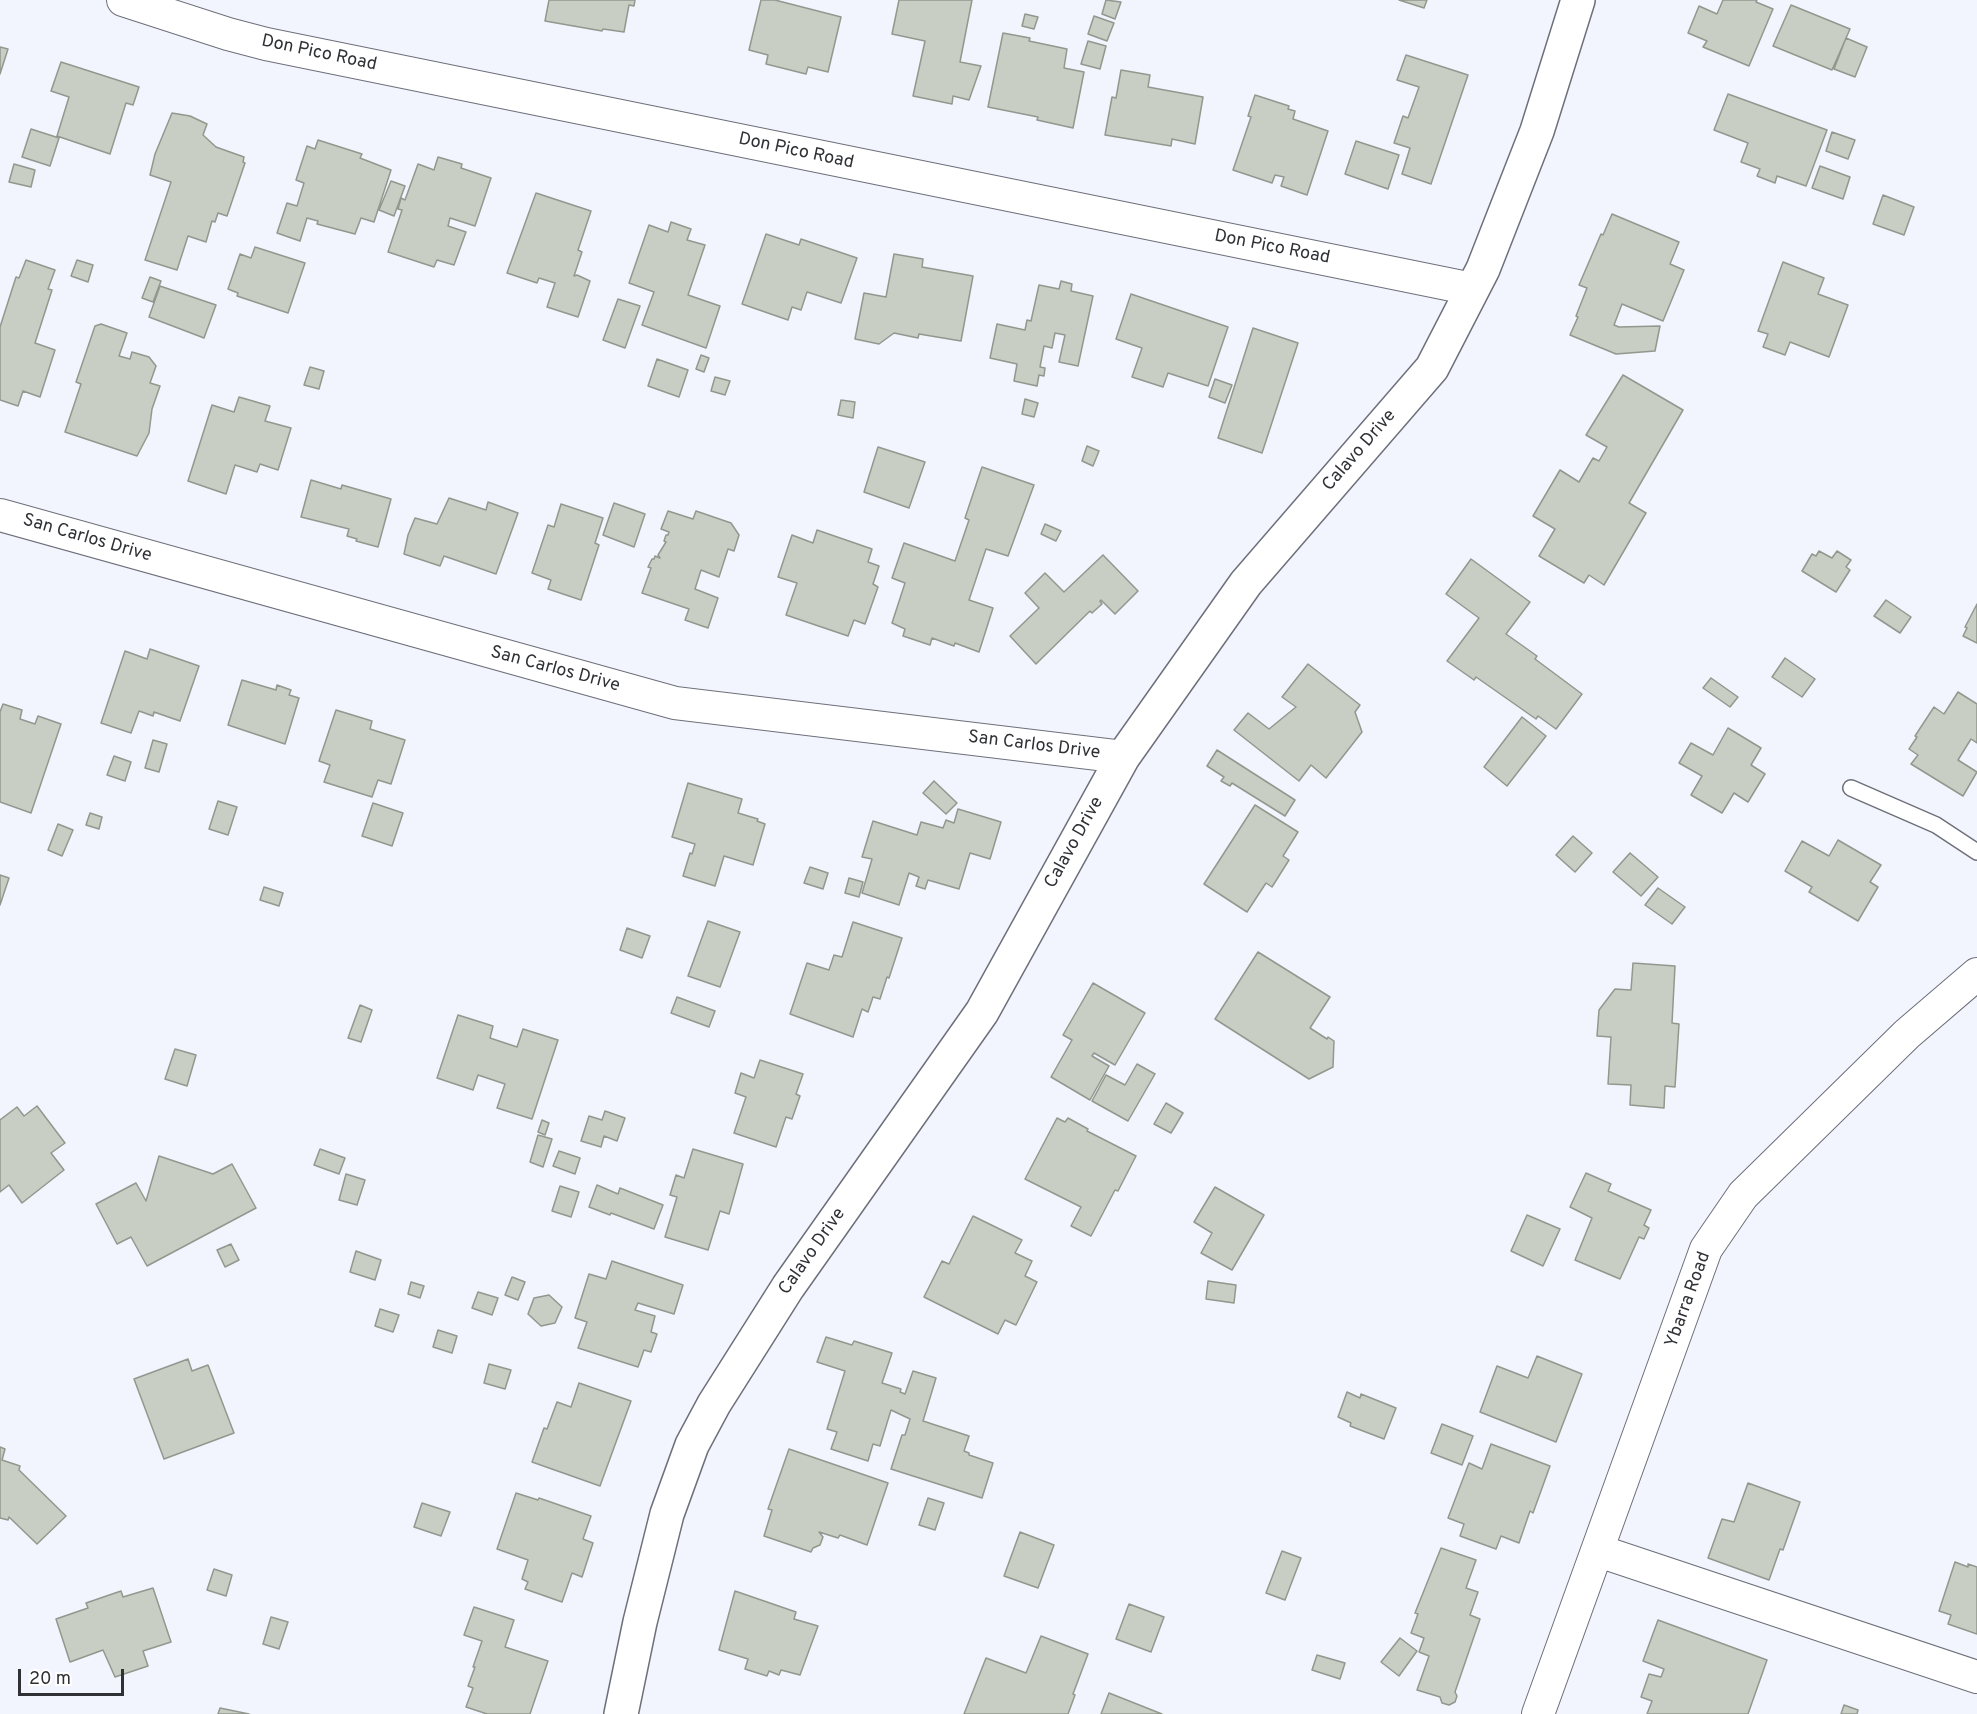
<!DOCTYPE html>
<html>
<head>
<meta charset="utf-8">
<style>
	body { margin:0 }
	#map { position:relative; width:1977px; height:1714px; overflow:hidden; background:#f2f5fe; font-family:Overpass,sans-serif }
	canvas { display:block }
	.scale { position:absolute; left:18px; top:1669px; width:106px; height:27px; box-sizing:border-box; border:3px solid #2f3135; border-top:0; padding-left:8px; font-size:18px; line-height:21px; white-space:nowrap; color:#2f3135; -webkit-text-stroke:4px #fff; paint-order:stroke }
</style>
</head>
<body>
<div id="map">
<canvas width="1977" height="1714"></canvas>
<div class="scale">20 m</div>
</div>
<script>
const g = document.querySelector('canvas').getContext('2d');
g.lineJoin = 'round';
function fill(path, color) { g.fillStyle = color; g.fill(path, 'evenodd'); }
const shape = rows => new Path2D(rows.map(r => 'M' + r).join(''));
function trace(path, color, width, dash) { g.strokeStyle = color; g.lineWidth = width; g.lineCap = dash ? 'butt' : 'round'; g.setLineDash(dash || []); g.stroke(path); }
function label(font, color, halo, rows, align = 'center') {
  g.font = font + ' Overpass,sans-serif'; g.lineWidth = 4.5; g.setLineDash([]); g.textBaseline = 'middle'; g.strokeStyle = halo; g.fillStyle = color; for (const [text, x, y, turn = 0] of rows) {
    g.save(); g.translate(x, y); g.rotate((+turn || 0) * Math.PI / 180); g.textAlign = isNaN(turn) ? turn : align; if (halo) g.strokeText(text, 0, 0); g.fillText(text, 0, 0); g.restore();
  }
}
const building = shape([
	[549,0,635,0,634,6,629,5,624,32,603,29,602,31,545,21,549,0],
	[761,0,775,0,841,17,828,72,808,67,806,74,766,64,768,55,749,50,761,0],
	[899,0,972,0,960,62,981,66,969,100,953,96,952,104,913,96,925,41,892,34,899,0],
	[1106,0,1121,2,1115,19,1102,14,1106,0],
	[1399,0,1427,0,1424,8,1399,0],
	[1723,0,1757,0,1756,2,1773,9,1749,66,1703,47,1707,41,1688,33,1699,6,1717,14,1723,0],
	[1791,5,1850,29,1832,70,1773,46,1791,5],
	[1025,14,1038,17,1034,29,1022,26,1025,14],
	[1094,16,1114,23,1107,41,1088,34,1094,16],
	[1003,33,1030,38,1029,41,1067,49,1064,68,1084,72,1073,128,1037,120,1038,117,988,107,1003,33],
	[1846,38,1867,47,1855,77,1834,69,1846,38],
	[1088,41,1106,46,1100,69,1081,64,1088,41],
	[0,47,8,49,0,74,0,47],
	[1406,55,1468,75,1431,184,1402,174,1410,148,1394,143,1403,116,1408,118,1419,87,1397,80,1406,55],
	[61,62,139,87,133,105,126,103,110,154,57,136,69,97,51,91,61,62],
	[1121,70,1150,75,1148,87,1203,97,1195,144,1172,139,1171,146,1105,135,1112,97,1116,98,1121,70],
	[1728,94,1827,130,1806,186,1777,176,1775,183,1757,176,1760,169,1741,162,1748,143,1714,130,1728,94],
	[1255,95,1289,106,1288,109,1295,111,1293,119,1328,131,1307,195,1281,186,1284,177,1275,175,1272,183,1233,170,1251,117,1248,116,1255,95],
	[172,113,190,116,207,124,203,135,216,147,244,157,243,162,245,163,227,216,218,213,215,222,212,221,206,242,188,236,177,270,145,260,171,182,150,175,155,154,172,113],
	[31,129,59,138,50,166,22,157,31,129],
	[1832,132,1855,140,1848,159,1826,151,1832,132],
	[318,140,362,154,360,158,391,170,374,222,361,218,355,234,317,224,318,221,307,218,300,241,277,233,287,203,297,206,304,183,296,180,307,146,315,149,318,140],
	[1356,141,1399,155,1388,189,1345,174,1356,141],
	[438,157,462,164,461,168,491,178,475,226,450,218,448,226,466,232,454,265,437,260,434,267,388,252,402,210,398,209,401,198,405,200,418,164,434,170,438,157],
	[14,164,35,170,31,187,9,182,14,164],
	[1820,166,1850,177,1843,199,1812,188,1820,166],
	[391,181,405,186,394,216,379,210,391,181],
	[536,193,591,211,578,250,582,252,574,276,577,275,590,281,578,317,547,307,555,283,539,278,537,283,507,273,536,193],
	[1883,195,1914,207,1904,235,1873,224,1883,195],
	[1612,214,1679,242,1670,264,1684,270,1663,321,1622,304,1614,325,1619,327,1660,326,1655,351,1616,354,1570,335,1578,317,1576,316,1587,288,1579,285,1601,234,1603,235,1612,214],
	[671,222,691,229,687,240,705,245,688,295,720,306,706,348,642,325,654,292,629,283,649,225,668,232,671,222],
	[766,234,799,245,801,239,857,258,841,303,807,292,801,310,792,307,788,320,742,304,766,234],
	[255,247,305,263,288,313,237,296,238,293,228,289,240,254,251,258,255,247],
	[894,254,923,259,922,267,973,276,961,341,919,334,918,338,894,333,879,344,855,339,864,293,886,297,894,254],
	[26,260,55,270,48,289,52,290,35,343,55,350,40,397,23,391,18,406,0,400,0,327,16,277,19,278,26,260],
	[77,260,93,265,88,282,71,276,77,260],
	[1783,262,1824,278,1818,294,1848,305,1829,357,1790,342,1785,355,1763,347,1768,334,1758,331,1783,262],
	[150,277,161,281,153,302,142,298,150,277],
	[1061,281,1072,284,1071,291,1093,296,1078,366,1059,362,1065,335,1055,333,1052,348,1044,346,1040,367,1045,368,1044,376,1039,375,1037,386,1014,381,1017,364,990,358,997,324,1025,330,1027,320,1031,321,1039,285,1059,289,1061,281],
	[160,286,216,305,204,338,149,317,160,286],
	[1131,294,1228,327,1208,386,1168,373,1163,387,1132,377,1142,348,1116,339,1131,294],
	[618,299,640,306,625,348,603,340,618,299],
	[101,324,127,333,119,356,130,359,132,352,149,357,156,366,150,383,160,386,152,409,149,433,137,456,65,432,81,384,76,382,95,326,101,324],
	[1253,328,1298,343,1262,453,1218,438,1253,328],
	[701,355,709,358,704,372,696,369,701,355],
	[657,359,688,370,679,397,648,386,657,359],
	[310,367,324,371,319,389,304,385,310,367],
	[1623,375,1683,410,1629,503,1646,513,1604,585,1589,575,1584,583,1539,556,1555,529,1533,516,1560,470,1579,482,1593,458,1599,461,1607,447,1586,435,1623,375],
	[715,377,730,381,725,395,711,391,715,377],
	[1215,379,1232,385,1225,403,1209,397,1215,379],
	[239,397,270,406,265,421,291,428,278,470,260,464,257,472,235,465,226,494,188,481,212,405,234,412,239,397],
	[1025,399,1038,403,1034,417,1022,414,1025,399],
	[841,400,855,402,853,418,838,415,841,400],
	[1087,446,1099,451,1093,466,1082,461,1087,446],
	[878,447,925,462,909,508,864,492,878,447],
	[982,467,1034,485,1008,556,986,549,969,600,993,608,979,652,955,643,954,646,932,638,930,645,903,636,905,629,892,623,905,583,892,578,904,543,955,561,969,520,965,518,982,467],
	[311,480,341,489,342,485,391,499,378,547,356,541,357,539,347,536,349,529,301,517,311,480],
	[449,498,486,510,488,502,518,513,496,574,444,556,440,566,404,554,408,535,415,518,437,524,449,498],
	[614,503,645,514,634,547,603,535,614,503],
	[561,504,603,518,595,543,599,545,581,600,548,589,551,580,532,573,548,525,554,527,561,504],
	[668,511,693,519,696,511,731,523,739,535,734,551,728,549,719,577,701,570,695,589,718,598,708,628,685,620,689,609,642,593,651,568,648,567,652,559,654,559,655,556,660,558,658,555,666,542,664,541,666,535,668,535,669,532,661,529,668,511],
	[1045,524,1061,531,1056,541,1041,534,1045,524],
	[817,530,872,549,868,562,879,566,873,584,878,587,865,624,854,620,848,636,786,615,797,583,778,577,792,535,813,543,817,530],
	[1819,551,1832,558,1837,551,1851,560,1846,567,1850,570,1836,592,1802,571,1812,554,1816,556,1819,551],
	[1103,555,1138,591,1115,614,1101,600,1100,601,1102,604,1092,613,1090,611,1036,664,1010,636,1039,608,1025,593,1045,573,1064,592,1103,555],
	[1471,559,1530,602,1506,634,1537,656,1535,659,1582,694,1556,729,1538,716,1536,719,1476,677,1474,680,1447,661,1479,618,1446,594,1471,559],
	[1886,600,1911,617,1900,633,1874,616,1886,600],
	[1977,604,1977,643,1963,636,1967,628,1965,627,1977,604],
	[150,649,199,666,180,721,154,712,153,716,139,711,131,733,101,723,125,651,147,659,150,649],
	[1785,658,1815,679,1802,697,1772,677,1785,658],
	[1308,664,1360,705,1355,712,1362,732,1326,778,1311,765,1299,781,1234,730,1248,713,1269,729,1296,707,1282,697,1308,664],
	[1711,678,1738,697,1730,707,1703,688,1711,678],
	[242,680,276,690,277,685,291,690,289,695,299,698,285,744,228,725,242,680],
	[1958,692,1977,704,1977,743,1971,739,1958,760,1977,772,1963,796,1911,764,1918,755,1909,749,1917,737,1915,736,1934,707,1944,714,1958,692],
	[3,704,22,710,20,719,35,724,38,716,61,724,31,813,0,802,0,712,3,704],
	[336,710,372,721,370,729,405,740,391,784,378,780,372,797,324,782,330,765,319,761,336,710],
	[1522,717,1546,736,1507,786,1484,767,1522,717],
	[1728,728,1761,748,1751,765,1765,774,1748,802,1734,793,1722,813,1691,795,1702,776,1679,763,1691,743,1713,755,1728,728],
	[153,740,167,744,159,772,145,768,153,740],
	[1217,750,1295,800,1285,816,1232,783,1230,786,1221,781,1224,777,1207,766,1217,750],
	[114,756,131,762,125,781,107,775,114,756],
	[934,781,957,803,946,814,923,793,934,781],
	[688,783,742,799,738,813,758,819,757,821,765,824,753,865,724,856,715,886,683,876,690,853,692,854,695,844,672,837,688,783],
	[218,801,237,807,228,835,209,829,218,801],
	[373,803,403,813,392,846,362,836,373,803],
	[1255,805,1298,832,1283,856,1289,860,1272,887,1266,883,1247,912,1204,884,1255,805],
	[958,809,1001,822,990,859,970,853,959,889,928,880,925,889,916,886,919,877,909,873,899,905,862,893,872,859,862,857,873,821,917,835,921,822,943,828,946,820,954,823,958,809],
	[90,813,102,817,99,829,86,825,90,813],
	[58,824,73,830,62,856,48,850,58,824],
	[1573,836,1592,853,1575,872,1556,855,1573,836],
	[1838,840,1881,865,1870,882,1878,887,1858,921,1809,892,1812,887,1785,871,1802,841,1829,856,1838,840],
	[1630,853,1658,877,1641,896,1613,872,1630,853],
	[810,867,828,873,823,889,804,883,810,867],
	[0,875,9,878,0,905,0,875],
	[849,878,863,882,859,897,845,893,849,878],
	[264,887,283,893,279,906,260,900,264,887],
	[1658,888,1685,907,1672,924,1645,905,1658,888],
	[708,921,740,932,720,987,688,976,708,921],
	[853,922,902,938,889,978,887,977,880,999,873,997,868,1012,862,1009,853,1037,790,1014,807,963,829,970,834,955,842,957,853,922],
	[627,928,650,936,642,958,620,950,627,928],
	[1258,952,1330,997,1310,1028,1327,1039,1328,1037,1334,1041,1333,1067,1309,1079,1215,1019,1258,952],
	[1633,963,1675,966,1672,1023,1679,1024,1675,1087,1665,1086,1664,1108,1630,1105,1631,1085,1608,1084,1611,1037,1597,1036,1599,1010,1615,989,1631,990,1633,963],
	[1093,983,1145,1013,1115,1065,1094,1053,1092,1056,1109,1066,1090,1100,1051,1077,1072,1040,1063,1035,1093,983],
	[677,997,715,1011,709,1027,671,1013,677,997],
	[360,1005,372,1010,361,1042,348,1038,360,1005],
	[458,1015,493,1026,490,1038,517,1047,523,1029,558,1040,532,1119,497,1108,505,1084,478,1075,473,1090,437,1078,458,1015],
	[175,1049,196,1055,187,1086,165,1079,175,1049],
	[760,1060,803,1074,796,1094,800,1096,792,1119,786,1117,776,1147,734,1133,746,1097,735,1093,741,1073,754,1078,760,1060],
	[1137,1064,1155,1074,1128,1121,1092,1101,1106,1075,1125,1085,1137,1064],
	[1166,1103,1183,1113,1171,1133,1154,1124,1166,1103],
	[37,1106,65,1143,51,1153,64,1170,22,1203,9,1185,0,1192,0,1120,17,1107,24,1116,37,1106],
	[605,1111,625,1118,617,1141,604,1136,601,1147,581,1141,589,1116,602,1120,605,1111],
	[1057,1118,1065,1122,1068,1118,1088,1129,1087,1131,1136,1156,1118,1191,1115,1190,1091,1236,1071,1226,1081,1207,1025,1179,1057,1118],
	[542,1120,549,1123,545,1135,538,1132,542,1120],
	[538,1135,552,1139,543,1167,530,1162,538,1135],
	[320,1149,345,1158,339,1174,314,1165,320,1149],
	[693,1149,743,1164,729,1214,720,1211,708,1250,665,1237,677,1197,670,1195,676,1175,684,1178,693,1149],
	[559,1151,580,1158,575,1174,553,1166,559,1151],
	[159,1156,213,1174,232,1164,256,1208,147,1266,131,1237,117,1244,96,1204,136,1183,146,1201,159,1156],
	[1586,1173,1611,1184,1608,1191,1651,1210,1644,1225,1649,1228,1644,1239,1639,1237,1620,1279,1575,1260,1592,1218,1570,1207,1586,1173],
	[346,1174,365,1180,357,1205,339,1200,346,1174],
	[597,1185,618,1194,620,1188,663,1205,654,1229,611,1213,610,1215,589,1207,597,1185],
	[560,1186,579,1192,571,1217,552,1211,560,1186],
	[1215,1187,1264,1215,1232,1270,1201,1253,1212,1233,1194,1222,1215,1187],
	[1527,1215,1560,1229,1543,1266,1511,1251,1527,1215],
	[973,1216,1022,1240,1015,1253,1032,1261,1025,1276,1037,1282,1016,1325,1005,1320,998,1334,924,1297,942,1261,949,1264,973,1216],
	[231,1244,239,1260,225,1267,217,1250,231,1244],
	[356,1251,381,1260,375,1280,350,1272,356,1251],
	[612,1261,683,1285,674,1314,638,1303,635,1310,655,1316,651,1332,657,1334,651,1352,644,1350,638,1367,578,1348,587,1322,575,1318,589,1274,606,1279,612,1261],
	[512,1277,525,1282,518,1300,505,1295,512,1277],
	[1208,1281,1236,1285,1234,1303,1206,1299,1208,1281],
	[411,1282,424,1286,420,1298,408,1294,411,1282],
	[478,1292,498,1298,492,1315,472,1308,478,1292],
	[549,1295,562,1307,555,1323,541,1326,528,1314,534,1298,549,1295],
	[380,1309,399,1315,393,1332,375,1326,380,1309],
	[438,1330,457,1336,452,1353,433,1347,438,1330],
	[826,1337,852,1345,854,1341,892,1353,882,1383,901,1389,900,1392,905,1394,913,1371,936,1378,923,1421,969,1436,964,1451,969,1453,969,1455,993,1463,982,1498,891,1469,902,1435,905,1435,910,1419,891,1410,880,1446,873,1444,868,1461,831,1449,837,1432,827,1429,845,1371,817,1362,826,1337],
	[1537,1356,1582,1374,1556,1442,1480,1412,1497,1366,1528,1378,1537,1356],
	[188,1359,192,1371,208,1365,234,1433,164,1459,134,1379,188,1359],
	[489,1364,511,1370,505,1389,484,1383,489,1364],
	[579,1383,631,1401,600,1486,532,1462,544,1428,547,1429,557,1402,571,1407,579,1383],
	[1347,1392,1360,1398,1361,1394,1396,1408,1384,1439,1350,1426,1351,1423,1338,1417,1347,1392],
	[1442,1424,1473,1436,1462,1465,1431,1453,1442,1424],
	[1491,1444,1550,1466,1533,1513,1530,1511,1519,1543,1501,1536,1496,1549,1460,1536,1464,1524,1448,1518,1469,1463,1482,1469,1491,1444],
	[0,1447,5,1449,2,1460,20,1466,19,1470,66,1516,37,1544,9,1517,8,1520,0,1518,0,1447],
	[789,1449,888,1483,867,1545,840,1535,838,1538,819,1532,823,1537,820,1545,813,1548,811,1552,764,1536,772,1510,768,1509,789,1449],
	[1748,1483,1800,1502,1783,1550,1780,1549,1769,1580,1708,1558,1722,1519,1734,1522,1748,1483],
	[516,1493,538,1500,539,1498,591,1516,583,1539,593,1543,582,1577,572,1573,562,1602,525,1589,528,1582,522,1579,528,1560,497,1549,516,1493],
	[928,1498,944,1503,935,1530,919,1525,928,1498],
	[422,1503,450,1512,441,1536,414,1527,422,1503],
	[1020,1532,1054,1545,1038,1588,1004,1576,1020,1532],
	[1441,1548,1476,1560,1466,1588,1478,1592,1470,1615,1480,1619,1455,1692,1457,1696,1455,1702,1449,1705,1442,1703,1440,1697,1417,1690,1429,1656,1419,1652,1424,1638,1411,1633,1418,1614,1415,1613,1441,1548],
	[1282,1551,1301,1558,1285,1600,1266,1593,1282,1551],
	[1955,1562,1968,1567,1968,1564,1977,1567,1977,1634,1948,1624,1951,1615,1939,1611,1955,1562],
	[214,1569,232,1575,226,1596,207,1590,214,1569],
	[153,1588,171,1642,143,1651,148,1666,115,1677,103,1650,70,1662,56,1619,88,1608,86,1603,121,1591,123,1597,153,1588],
	[735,1591,796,1612,794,1619,818,1626,800,1675,781,1670,779,1675,769,1671,767,1676,745,1669,748,1659,719,1650,735,1591],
	[1129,1604,1164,1617,1151,1652,1116,1639,1129,1604],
	[474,1607,514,1620,505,1647,548,1661,530,1714,487,1714,466,1707,473,1688,468,1686,475,1667,473,1667,482,1641,464,1635,474,1607],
	[271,1617,288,1622,279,1649,263,1644,271,1617],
	[1658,1620,1767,1660,1748,1714,1647,1714,1652,1701,1641,1697,1649,1674,1661,1677,1664,1669,1643,1661,1658,1620],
	[1041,1636,1088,1654,1073,1694,1075,1695,1068,1714,964,1714,986,1658,1026,1673,1041,1636],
	[1400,1638,1417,1651,1399,1676,1381,1662,1400,1638],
	[1317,1655,1345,1663,1340,1679,1312,1670,1317,1655],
	[1109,1693,1162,1714,1101,1714,1109,1693],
	[1844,1705,1858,1710,1857,1714,1841,1714,1844,1705],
	[220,1708,249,1714,218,1714,220,1708]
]);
fill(building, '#c8cec4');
trace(building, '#92988e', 1.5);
const lane = shape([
	[1851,788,1936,825,1977,852]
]);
const street = shape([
	[123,0,228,34,266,44,1472,289],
	[0,515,675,703,1123,757],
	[1599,1551,1977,1677],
	[1538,1714,1706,1249,1743,1195,1907,1034,1977,974]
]);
const secondary = shape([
	[621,1714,640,1622,667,1514,692,1445,714,1404,788,1287,982,1012,1123,757,1246,583,1432,368,1483,269,1537,131,1578,0]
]);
trace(lane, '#6d707a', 18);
trace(street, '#6d707a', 34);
trace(secondary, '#6d707a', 36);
trace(lane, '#fff', 15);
trace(street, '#fff', 32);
trace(secondary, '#fff', 33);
label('18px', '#2f3135', '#fff', [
	["Don Pico Road",319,54,12],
	["Don Pico Road",796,152,12],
	["Don Pico Road",1272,248,11],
	["Calavo Drive",1360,451,-49],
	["San Carlos Drive",87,539,16],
	["San Carlos Drive",555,670,15],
	["San Carlos Drive",1034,746,7],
	["Calavo Drive",1075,843,-61],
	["Calavo Drive",813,1252,-55],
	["Ybarra Road",1689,1300,-70]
]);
</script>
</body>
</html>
